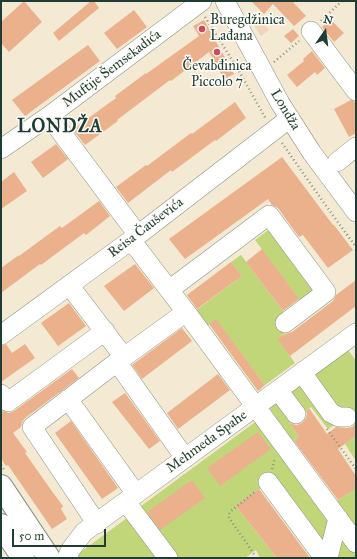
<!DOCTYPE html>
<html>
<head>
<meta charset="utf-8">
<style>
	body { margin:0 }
	#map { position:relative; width:357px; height:559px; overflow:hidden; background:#f4e9d2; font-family:"IM FELL Great Primer",serif }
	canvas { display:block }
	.frame { position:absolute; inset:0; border:2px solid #1f3d34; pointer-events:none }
	.north { position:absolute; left:305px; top:12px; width:40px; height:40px; -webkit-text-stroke:3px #fdfcf7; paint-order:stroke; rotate:14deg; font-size:11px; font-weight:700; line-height:16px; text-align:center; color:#1f3d34 }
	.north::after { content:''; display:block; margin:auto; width:14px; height:18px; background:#1f3d34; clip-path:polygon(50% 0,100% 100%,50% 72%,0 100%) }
	.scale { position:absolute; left:12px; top:529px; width:94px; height:18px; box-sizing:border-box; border:2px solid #1f3d34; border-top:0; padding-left:5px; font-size:12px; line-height:14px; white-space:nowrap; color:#1f3d34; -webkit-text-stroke:3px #fdfcf7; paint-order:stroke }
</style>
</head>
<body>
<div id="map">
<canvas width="357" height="559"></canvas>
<div class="frame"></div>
<div class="north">N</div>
<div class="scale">50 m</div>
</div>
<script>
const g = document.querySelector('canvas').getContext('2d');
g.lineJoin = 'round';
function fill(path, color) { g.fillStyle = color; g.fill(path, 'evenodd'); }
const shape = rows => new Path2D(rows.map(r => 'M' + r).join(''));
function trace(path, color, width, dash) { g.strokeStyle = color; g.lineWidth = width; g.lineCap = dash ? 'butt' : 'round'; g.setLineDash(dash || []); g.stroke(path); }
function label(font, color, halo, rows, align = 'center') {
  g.font = font + ' "IM FELL Great Primer",serif'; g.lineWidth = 3; g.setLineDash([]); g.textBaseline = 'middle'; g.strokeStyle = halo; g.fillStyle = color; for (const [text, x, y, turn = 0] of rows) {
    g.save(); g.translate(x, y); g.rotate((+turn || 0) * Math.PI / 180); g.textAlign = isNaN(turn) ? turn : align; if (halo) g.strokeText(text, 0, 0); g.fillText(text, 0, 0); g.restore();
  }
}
fill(shape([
	[259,19,269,30,261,36,254,25]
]), '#efd6bb');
fill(shape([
	[271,228,318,287,303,305,255,240],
	[241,255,294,326,278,339,295,363,265,385,216,320,202,329,191,314,242,276,231,262],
	[346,347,356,361,356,411,328,429,311,407,300,415,288,397,295,385],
	[280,398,294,418,289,422,299,437,293,442,270,409,270,404],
	[258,420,332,520,327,546,318,541,273,479,236,506,277,558,260,558,256,550,245,558,172,558,137,509],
	[356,436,356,461,345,444],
	[356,489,356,531,335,502],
	[131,515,161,558,77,558,78,554],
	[344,540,356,547,356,558,336,558,340,544]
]), '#c1d679');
fill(shape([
	[24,1,42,22,9,52,1,43,1,22],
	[91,1,94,1,99,8,59,41,53,33],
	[251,1,292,1,306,16,294,26,273,4,264,14],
	[134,10,147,27,117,49,104,33],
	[204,20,234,74,224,79,209,52,171,81,170,80,117,120,118,121,85,145,74,131,75,129,75,128,116,98,115,96,146,73,146,74,199,36,193,26],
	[328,21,332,21,344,33,334,42,322,27],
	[293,29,299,36,291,43,284,36],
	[88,45,100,61,25,116,12,100],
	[312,51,325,68,317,75,315,72,297,87,287,75,304,61,303,59],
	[351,100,354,101,356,105,356,133,349,137,334,109],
	[235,102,246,118,216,141,215,140,172,172,171,170,128,203,116,187,146,165,147,166,191,133,192,134],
	[56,144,68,159,43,178,31,162],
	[282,157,333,225,334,225,353,250,328,268,303,235,299,237,278,208,272,205,268,199,185,259,169,239],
	[14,172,27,191,1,209,1,182],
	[99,201,110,216,86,235,84,233,41,265,40,264,1,293,1,268,19,255,19,256,60,226,62,228],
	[262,249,299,299,283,311,246,262],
	[231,262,242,276,197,309,187,295],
	[135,264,154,288,124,311,104,286],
	[356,280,356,306,290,356,277,339,285,334,292,332,333,301,336,295],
	[69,303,86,326,58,346,41,323],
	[216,319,265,385,258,391,209,324],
	[182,328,192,341,142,379,132,365],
	[6,344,12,353,25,344,35,358,1,382,1,346],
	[72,369,79,378,25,418,22,422,21,427,13,433,27,452,25,453,54,494,63,506,61,509,67,519,52,529,8,465,6,466,1,458,1,412,3,411,9,413,14,411],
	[218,374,230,390,178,429,167,413],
	[125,393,160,441,149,449,112,402],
	[309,408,327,434,336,427,347,428,352,427,356,423,356,436,338,449,356,476,356,489,338,500,294,441,299,437,289,422,292,424,297,425,302,423,306,418,307,413,306,411],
	[71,421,118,488,102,499,55,433],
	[258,432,271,449,220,486,207,468],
	[192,480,205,498,160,530,147,512],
	[259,489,310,558,277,558,236,506]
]), '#ebb18d');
const minor = shape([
	[225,1,280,103,312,153,356,212],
	[311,31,356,91],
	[49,116,138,235],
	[1,149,49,116,202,1],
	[337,162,356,147],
	[131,240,186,312],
	[69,285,124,357,117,362,185,458],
	[169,290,269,215,326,292,285,323],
	[1,335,138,235,290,118],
	[124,357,186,312,356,543],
	[303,371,305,377,331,413,339,417,347,417],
	[278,390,296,414],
	[1,394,8,402,105,331],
	[68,399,136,494],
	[268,482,324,558],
	[126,502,168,558],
	[97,524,32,427,117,362],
	[67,558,71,549,84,532,356,333],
	[328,558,338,518]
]);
const major = shape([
	[1,486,49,558],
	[1,525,23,558]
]);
trace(minor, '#8a9383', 20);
trace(major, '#8a9383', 24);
trace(shape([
	[205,17,239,71,266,119],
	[321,21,342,1],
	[274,62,299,41],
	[282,143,324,203,356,247],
	[327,429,356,469],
	[1,465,5,471],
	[272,469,275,458],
	[254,558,254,554,229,518,229,514,231,511,256,491]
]), '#8a9383', 2.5, [1, 3]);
trace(minor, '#fff', 19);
trace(major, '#fff', 22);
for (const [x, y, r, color] of [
	[202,29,4,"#d1495b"],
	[217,52,4,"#d1495b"]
]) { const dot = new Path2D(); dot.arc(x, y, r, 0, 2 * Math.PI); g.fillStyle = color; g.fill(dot); trace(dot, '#fdfcf7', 1.5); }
label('14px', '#1f3d34', '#fdfcf7', [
	["Buregdžinica",210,21],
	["Lađana",210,37],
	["Čevabđinica",217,67,"center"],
	["Piccolo 7",217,83,"center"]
], 'left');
label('14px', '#1f3d34', '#fdfcf7', [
	["Muftije Šemsekadića",112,69,-37],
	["Londža",285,110,59],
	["Reisa Čauševića",146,228,-37],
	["Mehmeda Spahe",207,442,-36]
]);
g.letterSpacing = '1px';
label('bold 18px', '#1f3d34', '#fdfcf7', [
	["LONDŽA",60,128]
]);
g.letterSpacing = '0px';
</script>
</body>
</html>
